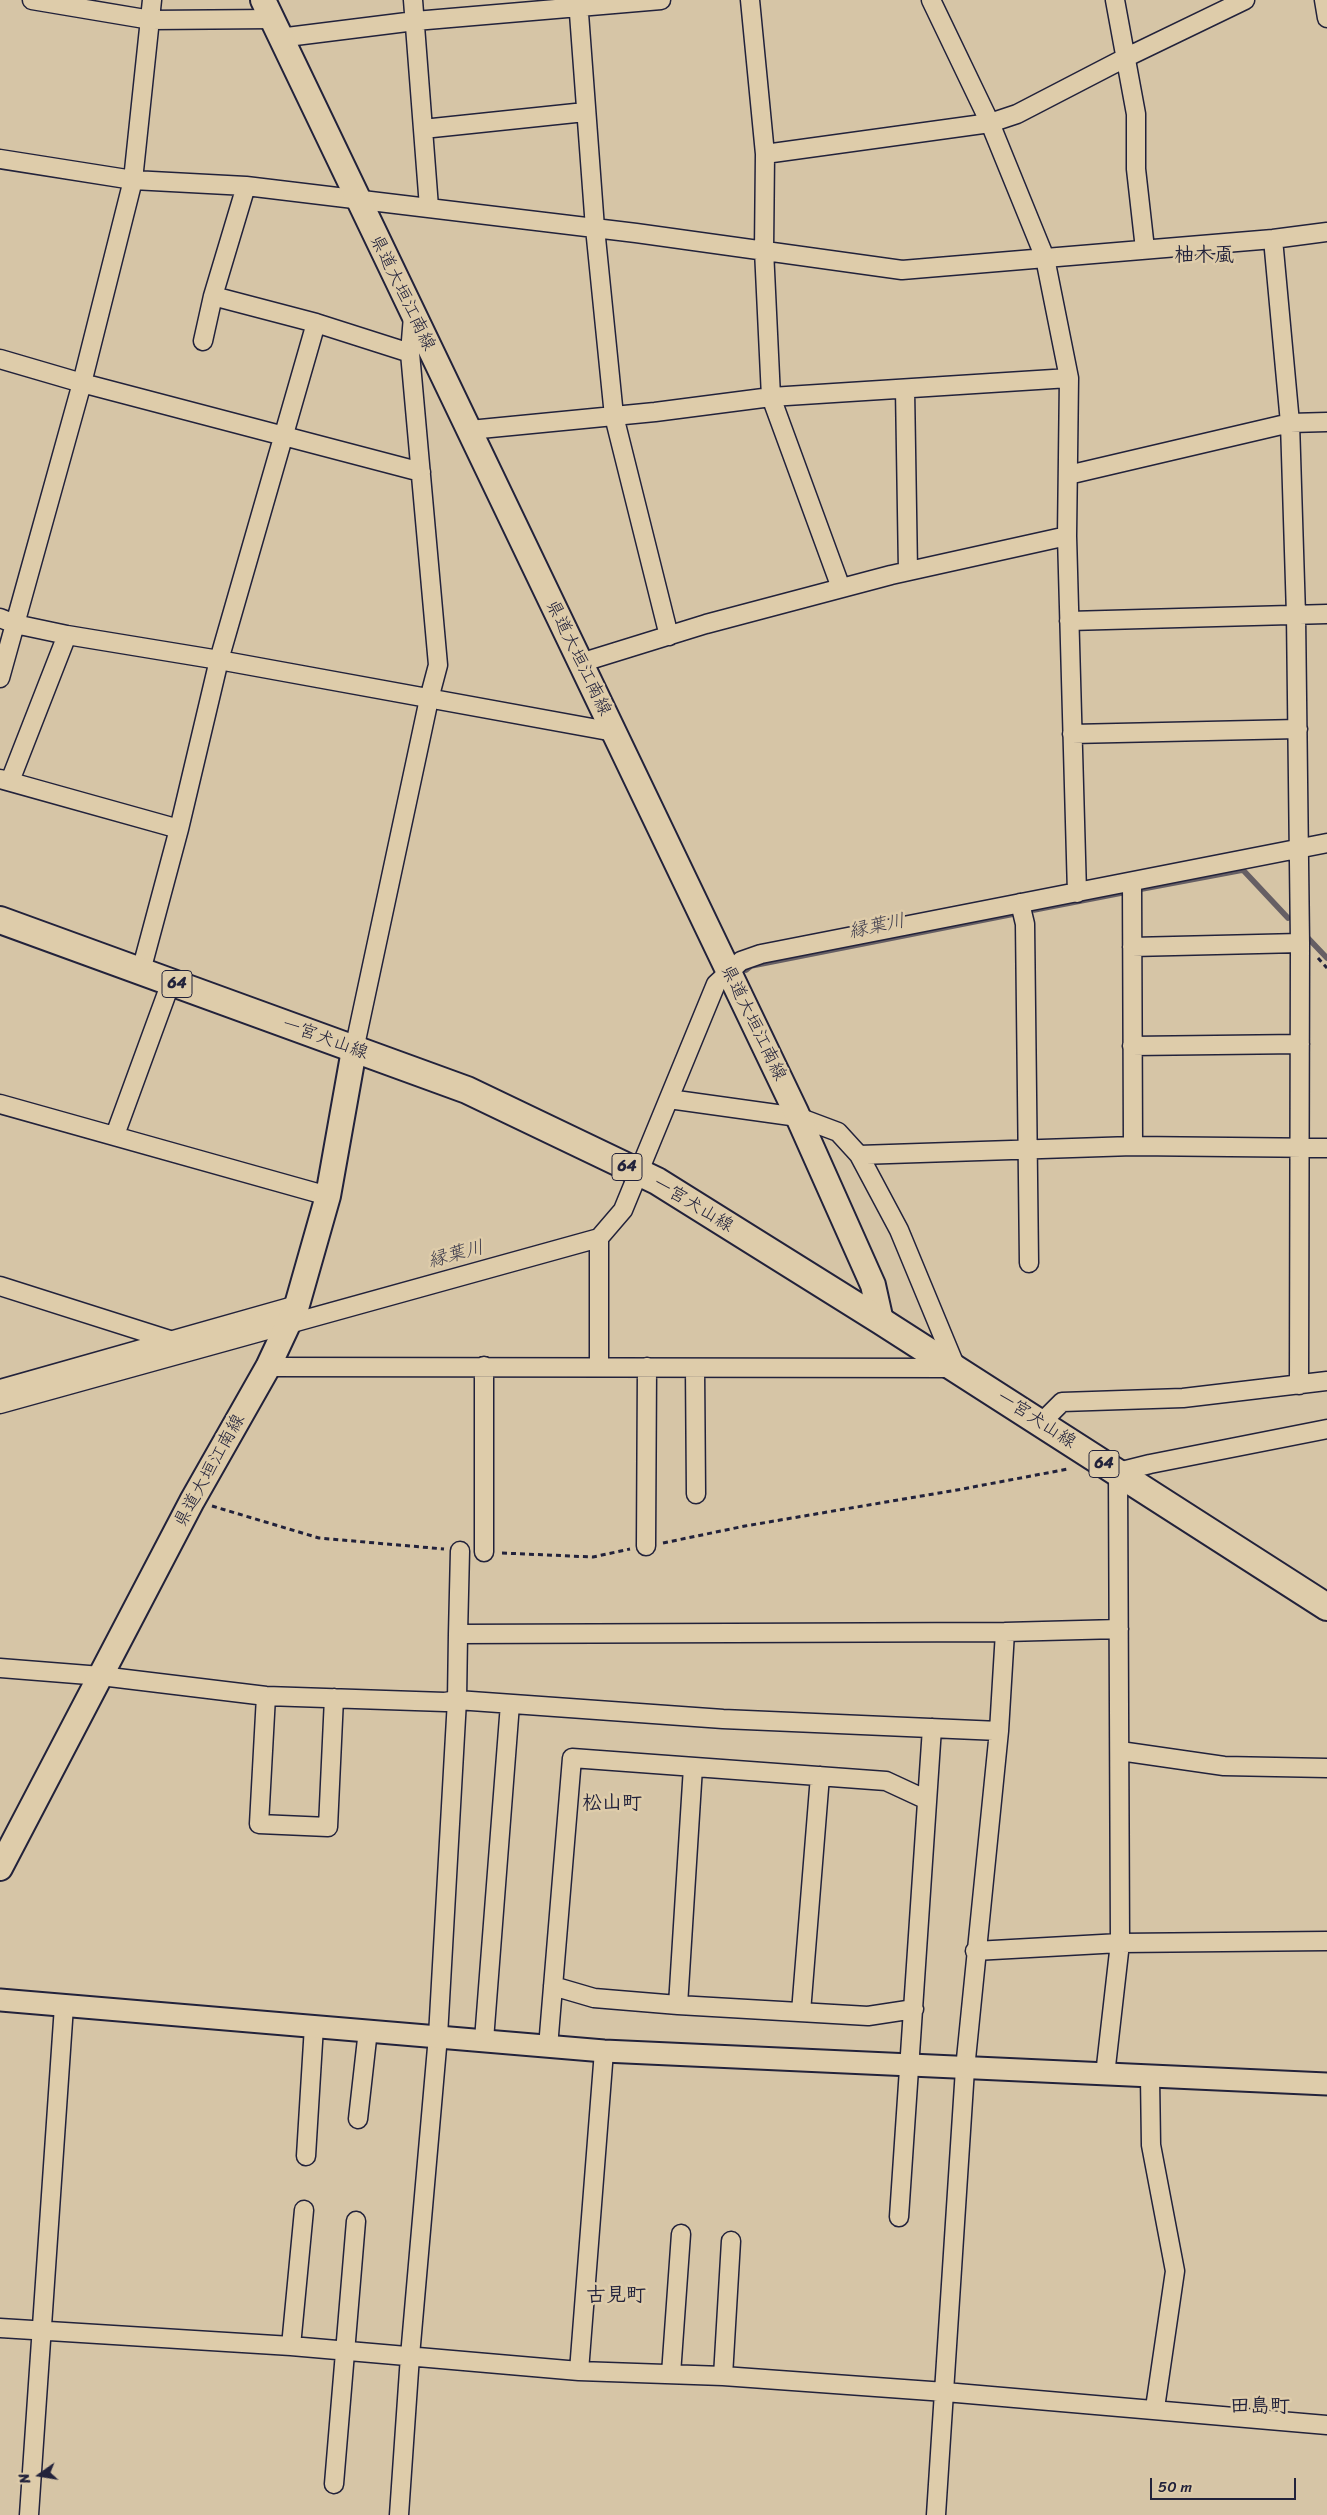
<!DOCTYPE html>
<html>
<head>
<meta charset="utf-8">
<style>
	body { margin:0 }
	#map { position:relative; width:1327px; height:2515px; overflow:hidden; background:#d6c5a6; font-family:Sriracha,sans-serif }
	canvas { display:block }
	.north { position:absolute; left:15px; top:2450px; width:50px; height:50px; -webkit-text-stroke:4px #deccaa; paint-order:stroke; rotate:257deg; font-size:14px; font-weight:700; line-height:20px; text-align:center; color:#22223b }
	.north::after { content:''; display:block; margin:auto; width:18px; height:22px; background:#22223b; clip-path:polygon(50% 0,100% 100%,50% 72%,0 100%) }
	.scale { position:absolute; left:1150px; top:2478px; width:146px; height:22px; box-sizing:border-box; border:2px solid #22223b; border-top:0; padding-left:6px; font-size:15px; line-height:18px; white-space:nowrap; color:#22223b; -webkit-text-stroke:4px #deccaa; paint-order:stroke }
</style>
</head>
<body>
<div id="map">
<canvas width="1327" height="2515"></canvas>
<div class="north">N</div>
<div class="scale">50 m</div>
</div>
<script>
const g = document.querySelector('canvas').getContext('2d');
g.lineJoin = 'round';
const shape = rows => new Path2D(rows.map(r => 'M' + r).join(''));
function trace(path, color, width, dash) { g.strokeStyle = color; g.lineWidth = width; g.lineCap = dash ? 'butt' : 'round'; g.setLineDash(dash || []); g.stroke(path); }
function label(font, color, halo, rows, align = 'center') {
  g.font = font + ' Sriracha,"Klee One",sans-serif'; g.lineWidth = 5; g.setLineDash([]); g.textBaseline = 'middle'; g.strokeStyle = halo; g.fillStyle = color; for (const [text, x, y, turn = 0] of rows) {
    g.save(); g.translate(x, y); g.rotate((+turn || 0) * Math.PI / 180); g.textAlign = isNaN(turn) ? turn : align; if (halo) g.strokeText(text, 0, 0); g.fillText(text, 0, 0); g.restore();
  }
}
trace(shape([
	[1142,889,1243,870,1288,918],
	[1034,910,1127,892],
	[1307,937,1327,958],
	[746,970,751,966,1014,914]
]), '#665f64', 5.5);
const minor = shape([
	[32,0,151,20,272,19],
	[413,0,429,207],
	[578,0,595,228,614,416,669,636],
	[750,0,765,154,764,250,771,397,841,588],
	[931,0,990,123,1045,258,1069,378,1067,536,1077,893],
	[1115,0,1136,114,1136,169,1145,249],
	[1324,0,1327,18],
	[279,38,415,21,661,0],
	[423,129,585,112],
	[765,154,990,123,1017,114,1127,57,1245,0],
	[0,159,133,180,246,186,636,233,902,270,1273,239,1327,232],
	[1273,239,1290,423,1296,615,1300,943,1299,1385],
	[213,296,316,323,410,353],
	[203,341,213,296,246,186],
	[0,359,82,383,421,472],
	[905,389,908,571],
	[470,430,655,412,771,397,1069,378],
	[1068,475,1290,423,1327,422],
	[0,618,15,624,67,635,219,660,614,732],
	[1069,621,1327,614],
	[580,663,706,624,891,575,1067,536],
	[0,678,82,383,133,180,152,0],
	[1072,734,1298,729],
	[0,779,179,829],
	[10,781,67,635],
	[1132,882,1133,1146],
	[1020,903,1025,924,1029,1263],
	[1132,947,1300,943],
	[141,971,179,829,219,660,316,323],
	[1132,1046,1300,1044],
	[354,1050,429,699,438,665,410,353,413,316],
	[669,1099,798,1117,838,1132,859,1155,899,1230,957,1370],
	[0,1104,328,1196],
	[115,1135,171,982],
	[859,1155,1133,1146,1327,1148],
	[0,1286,173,1341],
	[484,1366,484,1552],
	[268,1367,953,1368],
	[599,1367,599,1238],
	[695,1368,696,1494],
	[0,1389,297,1305],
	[0,1404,599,1238,623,1210,716,984,741,961,761,954,1327,843],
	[1041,1423,1062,1402,1183,1398,1327,1381],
	[646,1546,647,1367],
	[458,1634,460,1551],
	[0,1668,101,1676,266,1696,445,1702,457,1700,723,1719,999,1731],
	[266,1696,259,1824,328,1827,334,1698],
	[1120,1751,1224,1766,1327,1768],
	[975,1951,1120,1943,1327,1941],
	[553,1986,594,1998,678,2005,868,2016,914,2009],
	[678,2005,693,1767],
	[801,2012,820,1776],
	[484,2040,510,1704],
	[548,2047,572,1758,886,1781,927,1800],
	[1105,2075,1120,1943,1118,1472,1150,1464,1327,1429],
	[1150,2077,1151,2145,1175,2271,1155,2408],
	[358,2119,368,2030],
	[306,2156,314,2026],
	[899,2217,932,1728],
	[0,2328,291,2346,579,2371,723,2376,945,2392,1327,2425],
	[291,2346,304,2210],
	[579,2371,604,2051],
	[671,2374,681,2234],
	[723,2376,731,2241],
	[334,2484,356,2221],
	[29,2515,64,2006],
	[399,2515,410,2356,438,2036,457,1700,458,1634,1005,1632],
	[936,2515,965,2069,999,1731,1005,1632,1119,1629]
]);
const tertiary = shape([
	[0,2000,604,2051,1327,2084]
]);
const secondary = shape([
	[263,0,795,1110,873,1285,881,1321],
	[0,1868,192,1501,268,1367,297,1305,328,1196,354,1050]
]);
const primary = shape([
	[0,920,467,1090,657,1181,881,1321,1327,1607]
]);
trace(minor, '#22223b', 21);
trace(tertiary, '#22223b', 25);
trace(secondary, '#22223b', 28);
trace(primary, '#22223b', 30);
trace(shape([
	[1318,958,1327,968],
	[212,1506,319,1538,444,1549],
	[663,1543,745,1526,957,1490,1068,1469],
	[502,1553,593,1557,630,1549]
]), '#22223b', 3, [5, 4]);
trace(minor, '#deccaa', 18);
trace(tertiary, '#deccaa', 21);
trace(secondary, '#deccaa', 24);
trace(primary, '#deccaa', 26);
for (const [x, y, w] of [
	[177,984,30],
	[627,1167,30],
	[1104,1464,30]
]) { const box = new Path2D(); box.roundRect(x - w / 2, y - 13.5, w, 27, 4); g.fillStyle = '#deccaa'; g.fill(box); trace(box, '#22223b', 1); }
label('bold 16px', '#22223b', null, [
	["64",177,984],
	["64",627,1167],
	["64",1104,1464]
]);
label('18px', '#22223b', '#deccaa', [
	["県道大垣江南線",402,293,64],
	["県道大垣江南線",578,658,64],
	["県道大垣江南線",753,1023,64],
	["一宮犬山線",325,1039,20],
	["一宮犬山線",693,1205,31],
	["一宮犬山線",1036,1420,33],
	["県道大垣江南線",210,1471,-61]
]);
label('italic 19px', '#3e3c4c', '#deccaa', [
	["縁葉川",877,927,-12],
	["縁葉川",456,1255,-15]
]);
label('bold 20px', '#22223b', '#deccaa', [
	["柚木颪",1204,256],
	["松山町",612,1804],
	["古見町",616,2296],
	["田島町",1260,2407]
]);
</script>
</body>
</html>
